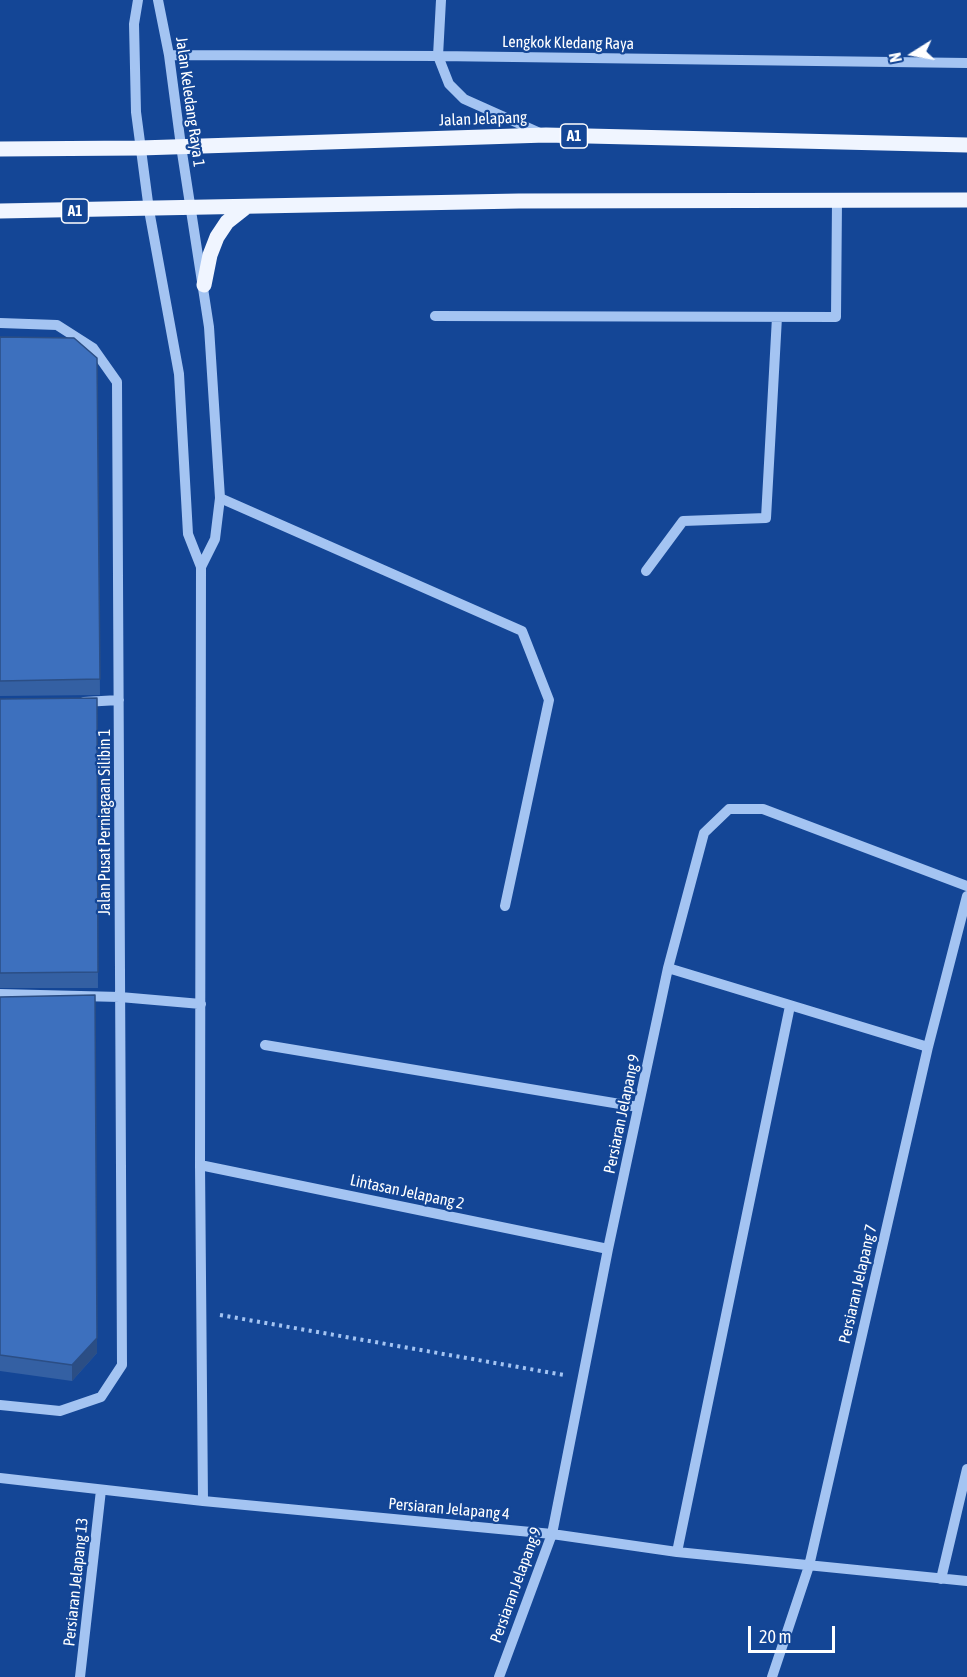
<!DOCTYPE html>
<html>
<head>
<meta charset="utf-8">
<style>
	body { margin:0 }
	#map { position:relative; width:967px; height:1677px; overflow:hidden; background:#144696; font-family:"Asap Condensed",sans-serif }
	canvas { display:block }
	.north { position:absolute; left:883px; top:24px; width:60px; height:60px; -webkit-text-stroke:4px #144696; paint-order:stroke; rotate:259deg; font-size:16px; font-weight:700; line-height:24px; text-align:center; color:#fff }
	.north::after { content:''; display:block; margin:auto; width:21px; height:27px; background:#fff; clip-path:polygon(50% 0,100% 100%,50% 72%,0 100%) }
	.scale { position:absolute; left:748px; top:1626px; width:87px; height:27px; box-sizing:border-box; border:3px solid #fff; border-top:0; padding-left:8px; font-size:18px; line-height:21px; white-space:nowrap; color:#fff; -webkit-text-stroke:4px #144696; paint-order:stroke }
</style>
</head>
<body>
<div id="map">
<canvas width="967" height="1677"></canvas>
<div class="north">N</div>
<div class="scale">20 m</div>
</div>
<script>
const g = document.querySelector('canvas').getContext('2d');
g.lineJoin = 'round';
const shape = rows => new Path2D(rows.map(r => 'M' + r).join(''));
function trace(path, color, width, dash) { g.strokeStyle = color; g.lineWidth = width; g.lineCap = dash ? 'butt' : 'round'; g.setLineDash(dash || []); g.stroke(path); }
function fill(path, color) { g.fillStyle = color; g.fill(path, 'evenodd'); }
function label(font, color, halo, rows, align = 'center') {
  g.font = font + ' "Asap Condensed",sans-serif'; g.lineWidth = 4.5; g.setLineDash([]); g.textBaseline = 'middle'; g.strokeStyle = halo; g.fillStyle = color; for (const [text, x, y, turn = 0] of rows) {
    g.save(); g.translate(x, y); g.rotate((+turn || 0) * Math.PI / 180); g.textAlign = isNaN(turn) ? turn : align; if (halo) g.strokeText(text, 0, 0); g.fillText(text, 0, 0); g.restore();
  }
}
trace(shape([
	[220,1315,564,1375]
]), '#a4c4f2', 4, [3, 4.5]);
trace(shape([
	[138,0,134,24,136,112,149,210,179,374,188,534,201,567,200,1165,203,1501],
	[158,0,169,55,181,146,209,327,220,498,215,539,201,567],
	[441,0,438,56,449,84,464,99,540,133],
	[169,55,438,56,967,63],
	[435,316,836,317,837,201],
	[0,323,57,325,93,348,117,382,122,1365,101,1397,60,1411,0,1405],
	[220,498,522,631,549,700,505,906],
	[646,571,683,521,766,518,777,317],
	[84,702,119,700],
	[668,968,928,1047],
	[0,994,120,997,201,1004],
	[265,1045,638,1107],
	[200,1165,608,1249],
	[0,1478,203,1501,552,1534,677,1552,967,1581],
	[677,1552,790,1006],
	[941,1579,967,1469],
	[80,1677,101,1490],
	[499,1677,552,1534,608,1249,668,968,704,833,729,809,763,809,967,886],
	[772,1677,809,1566,928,1047,967,896]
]), '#a4c4f2', 10);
trace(shape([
	[0,149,140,148,546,135,967,145],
	[0,211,519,201,967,200],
	[204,285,210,255,217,237,227,222,246,207]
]), '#f0f5ff', 15);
fill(shape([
	[0,337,97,358,100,695,0,696],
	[97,698,98,988,0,988,0,699],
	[0,997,97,1353,72,1381,0,1371]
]), '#3460a3');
fill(shape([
	[97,1338,97,1353,72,1381,72,1365]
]), '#2b4e85');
const building = shape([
	[0,337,74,338,97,358,100,679,0,681,0,337],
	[97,698,98,972,0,973,0,699,97,698],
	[95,995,97,1338,72,1365,0,1355,0,997,95,995]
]);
fill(building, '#3d70be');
trace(building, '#2b4e85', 1.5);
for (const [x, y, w] of [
	[574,136,27],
	[75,211,27]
]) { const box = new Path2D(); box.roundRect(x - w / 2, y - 12, w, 24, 4.5); g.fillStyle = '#144696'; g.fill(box); trace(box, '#fff', 1.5); }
label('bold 15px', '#fff', null, [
	["A1",574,136],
	["A1",75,211]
]);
label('16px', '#fff', '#144696', [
	["Lengkok Kledang Raya",568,43,1],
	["Jalan Keledang Raya 1",190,102,82],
	["Jalan Jelapang",483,119,-2],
	["Jalan Pusat Perniagaan Silibin 1",105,822,-90],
	["Persiaran Jelapang 9",622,1114,-78],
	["Lintasan Jelapang 2",407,1192,12],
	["Persiaran Jelapang 7",858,1284,-77],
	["Persiaran Jelapang 4",449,1509,5],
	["Persiaran Jelapang 13",76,1582,-84],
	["Persiaran Jelapang 9",516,1585,-70]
]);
</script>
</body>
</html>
